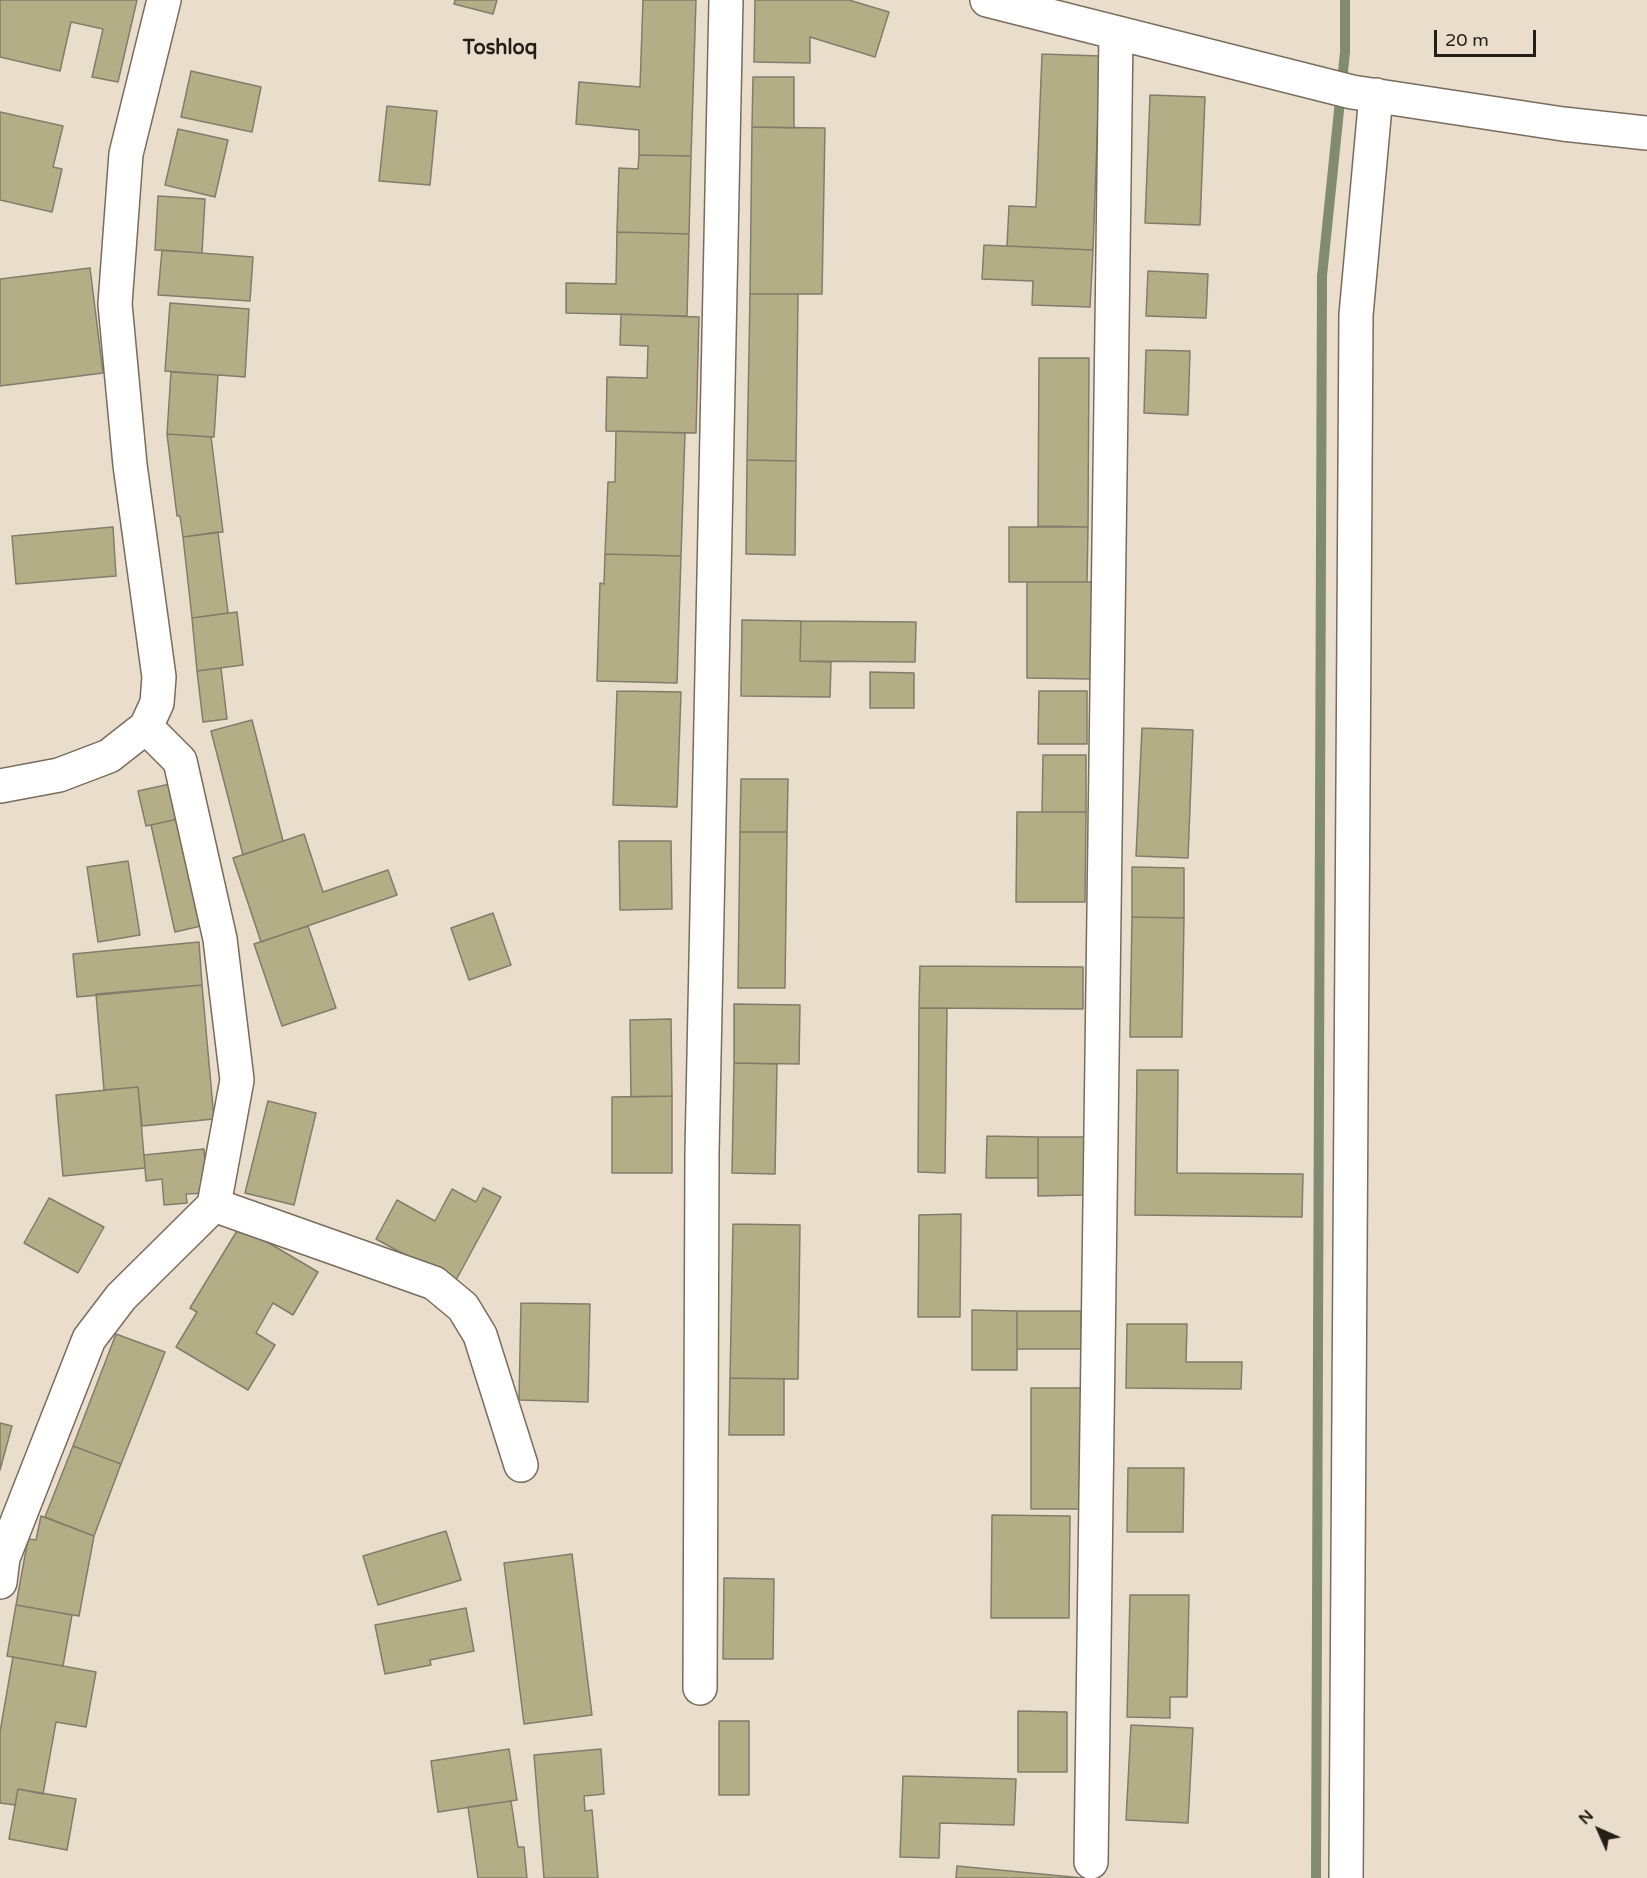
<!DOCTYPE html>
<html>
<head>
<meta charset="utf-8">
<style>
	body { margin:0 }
	#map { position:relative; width:1647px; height:1878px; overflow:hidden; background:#ebddcc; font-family:"Varela Round",sans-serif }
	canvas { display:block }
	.north { position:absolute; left:1569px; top:1800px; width:60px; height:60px; -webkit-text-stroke:4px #ebddcc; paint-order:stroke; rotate:315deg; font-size:16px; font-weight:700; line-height:24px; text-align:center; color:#241e18 }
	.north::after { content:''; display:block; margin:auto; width:21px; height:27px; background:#241e18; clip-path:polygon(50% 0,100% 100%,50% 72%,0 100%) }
	.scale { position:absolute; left:1434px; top:30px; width:102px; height:27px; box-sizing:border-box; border:3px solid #241e18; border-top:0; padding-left:8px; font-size:18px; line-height:21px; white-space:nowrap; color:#241e18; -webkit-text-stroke:4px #ebddcc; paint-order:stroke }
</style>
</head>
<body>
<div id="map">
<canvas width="1647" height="1878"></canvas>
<div class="north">N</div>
<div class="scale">20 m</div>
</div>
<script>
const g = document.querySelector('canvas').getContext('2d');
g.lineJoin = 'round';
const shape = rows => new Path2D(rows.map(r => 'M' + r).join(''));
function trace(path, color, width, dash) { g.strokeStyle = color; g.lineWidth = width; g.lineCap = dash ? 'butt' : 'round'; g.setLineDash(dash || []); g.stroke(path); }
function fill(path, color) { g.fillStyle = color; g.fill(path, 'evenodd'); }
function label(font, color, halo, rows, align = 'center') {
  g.font = font + ' "Varela Round",sans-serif'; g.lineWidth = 6; g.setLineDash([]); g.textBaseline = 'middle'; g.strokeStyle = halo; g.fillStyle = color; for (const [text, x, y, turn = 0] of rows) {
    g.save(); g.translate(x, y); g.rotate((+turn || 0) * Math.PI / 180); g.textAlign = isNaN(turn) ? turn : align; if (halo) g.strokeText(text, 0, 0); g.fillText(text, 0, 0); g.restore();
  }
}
trace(shape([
	[1316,1878,1322,276,1345,52,1345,0]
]), '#808b6f', 10);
const building = shape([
	[0,0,137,0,118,82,92,77,103,29,71,22,60,71,0,57,0,0],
	[455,0,497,0,493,14,454,4,455,0],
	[643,0,696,0,691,156,639,155,639,130,576,124,579,82,640,87,643,0],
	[755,0,849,0,889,12,875,57,810,37,810,63,754,62,755,0],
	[1042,54,1100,56,1093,250,1007,246,1009,206,1036,207,1042,54],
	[191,71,261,87,252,132,181,117,191,71],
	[753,77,794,77,794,128,752,127,753,77],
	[1150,95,1205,97,1200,225,1145,223,1150,95],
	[387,106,437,111,430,185,379,181,387,106],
	[0,112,63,126,53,167,62,169,52,212,0,200,0,112],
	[752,127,825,128,822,294,750,294,752,127],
	[178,129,228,140,215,197,165,185,178,129],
	[639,155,691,156,689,234,617,232,619,168,638,169,639,155],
	[158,196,205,199,202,253,155,250,158,196],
	[617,232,689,234,687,316,566,313,566,283,616,284,617,232],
	[984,245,1093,250,1090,307,1032,305,1033,281,982,279,984,245],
	[162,250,253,257,250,301,158,295,162,250],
	[90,268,103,373,0,386,0,279,90,268],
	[1148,271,1208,274,1206,318,1146,316,1148,271],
	[750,294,798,294,796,461,747,460,750,294],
	[170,303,249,309,245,377,165,371,170,303],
	[621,314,699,317,696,433,606,431,607,377,647,378,648,346,620,345,621,314],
	[1146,350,1190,351,1188,415,1144,413,1146,350],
	[1039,358,1089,358,1088,527,1038,526,1039,358],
	[171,372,218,375,214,437,167,434,171,372],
	[616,431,685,433,681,556,605,554,608,482,615,482,616,431],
	[167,434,211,437,223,532,183,537,180,516,177,516,167,434],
	[747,460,796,461,795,555,746,554,747,460],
	[113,527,116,576,16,584,12,536,113,527],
	[1009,527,1088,527,1087,582,1009,582,1009,527],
	[218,532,228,613,192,618,183,537,218,532],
	[605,554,681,556,677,683,597,681,600,583,604,584,605,554],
	[1027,582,1092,582,1091,679,1027,678,1027,582],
	[237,612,243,665,197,671,192,618,237,612],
	[742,620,801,621,800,661,831,662,830,697,741,696,742,620],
	[801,621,916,622,915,662,800,661,801,621],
	[221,668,227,719,203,722,197,671,221,668],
	[870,672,914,673,914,708,870,708,870,672],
	[617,691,681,692,677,807,613,805,617,691],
	[1039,691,1087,691,1087,744,1038,744,1039,691],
	[252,720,283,841,243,855,211,731,252,720],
	[1142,728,1193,730,1188,858,1136,856,1142,728],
	[1043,755,1086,755,1086,812,1042,812,1043,755],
	[741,779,788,779,787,832,740,832,741,779],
	[170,784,178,819,146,826,138,791,170,784],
	[1017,812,1086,812,1085,902,1016,902,1017,812],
	[178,819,201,926,175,932,151,825,178,819],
	[740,832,787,832,785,988,738,988,740,832],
	[304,834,323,892,388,870,397,895,261,942,233,858,304,834],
	[619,841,671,841,672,909,620,910,619,841],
	[128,861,140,935,98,942,87,867,128,861],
	[1132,867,1184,868,1184,918,1132,917,1132,867],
	[493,913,511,965,469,980,451,928,493,913],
	[1132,917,1184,918,1182,1037,1130,1037,1132,917],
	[308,926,336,1008,282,1026,254,944,308,926],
	[199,942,202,985,77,997,73,954,199,942],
	[920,966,1083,967,1083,1009,919,1008,920,966],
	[202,985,214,1119,142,1126,138,1087,104,1090,96,994,202,985],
	[734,1004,800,1005,799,1064,734,1063,734,1004],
	[919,1008,947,1008,945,1173,918,1172,919,1008],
	[671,1019,672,1096,631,1097,630,1020,671,1019],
	[734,1063,777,1064,775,1174,732,1173,734,1063],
	[1137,1070,1178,1070,1177,1173,1303,1174,1302,1217,1135,1215,1137,1070],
	[138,1087,145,1168,63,1176,56,1095,138,1087],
	[672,1096,672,1173,612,1173,612,1097,672,1096],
	[268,1101,316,1113,294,1205,245,1193,268,1101],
	[987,1136,1038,1137,1038,1178,986,1178,987,1136],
	[1038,1137,1084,1137,1084,1195,1038,1196,1038,1137],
	[204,1149,207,1193,186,1194,187,1203,164,1205,162,1179,146,1181,144,1155,204,1149],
	[483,1188,501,1197,455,1282,376,1239,397,1200,435,1221,452,1189,476,1202,483,1188],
	[49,1198,104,1227,78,1273,24,1243,49,1198],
	[961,1214,960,1317,918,1317,919,1215,961,1214],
	[733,1224,800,1225,798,1379,730,1378,733,1224],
	[240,1226,318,1272,293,1315,273,1303,256,1333,275,1345,248,1390,176,1347,197,1312,190,1308,240,1226],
	[521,1303,590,1304,588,1402,519,1400,521,1303],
	[972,1310,1017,1311,1017,1370,972,1370,972,1310],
	[1017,1311,1081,1311,1081,1349,1017,1349,1017,1311],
	[1127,1324,1187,1324,1186,1362,1242,1362,1241,1389,1126,1388,1127,1324],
	[116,1334,165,1352,121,1464,73,1446,116,1334],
	[730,1378,784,1379,784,1435,729,1435,730,1378],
	[1031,1388,1081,1388,1080,1509,1031,1509,1031,1388],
	[0,1423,12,1426,0,1470,0,1423],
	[73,1446,121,1464,94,1536,45,1517,73,1446],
	[1128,1468,1184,1468,1183,1532,1127,1532,1128,1468],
	[992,1515,1070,1516,1069,1618,991,1618,992,1515],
	[41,1516,94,1536,79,1616,16,1605,28,1539,36,1540,41,1516],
	[446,1531,461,1580,378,1605,363,1556,446,1531],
	[572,1554,592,1715,524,1724,504,1563,572,1554],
	[724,1578,774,1579,773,1659,723,1659,724,1578],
	[1130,1595,1189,1595,1187,1697,1170,1697,1170,1718,1127,1717,1130,1595],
	[16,1605,72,1615,63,1666,7,1656,16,1605],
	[466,1608,474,1651,430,1660,431,1665,385,1674,375,1625,466,1608],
	[13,1657,96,1672,86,1727,56,1722,43,1794,18,1789,15,1805,0,1803,0,1732,13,1657],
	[1018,1711,1067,1712,1067,1772,1018,1772,1018,1711],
	[719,1721,749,1721,749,1795,719,1795,719,1721],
	[1131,1725,1193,1728,1188,1823,1126,1820,1131,1725],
	[509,1749,517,1800,438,1812,431,1761,509,1749],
	[601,1749,604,1794,584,1796,585,1811,592,1810,598,1878,544,1878,534,1755,601,1749],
	[903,1776,1016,1779,1014,1825,940,1823,939,1858,900,1857,903,1776],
	[18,1789,76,1799,67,1850,9,1839,18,1789],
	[511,1801,518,1847,524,1847,527,1878,478,1878,468,1807,511,1801],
	[957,1866,1083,1878,956,1878,957,1866]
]);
fill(building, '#b4ae86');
trace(building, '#807d6b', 1.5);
const minor = shape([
	[987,0,1352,92,1563,124,1647,133],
	[0,786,59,775,109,756,146,727,157,703,159,677,130,465,115,304,126,154,164,0],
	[214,1205,434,1283,463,1307,480,1335,521,1465],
	[0,1582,3,1558,89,1339,121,1297,214,1205,237,1080,220,939,180,761,146,727],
	[700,1688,702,1152,726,0],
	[1091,1862,1116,33],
	[1346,1878,1356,315,1376,95]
]);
trace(minor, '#796c5d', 36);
trace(minor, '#fff', 33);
label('bold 20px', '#241e18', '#ebddcc', [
	["Toshloq",500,49]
]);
</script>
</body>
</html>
